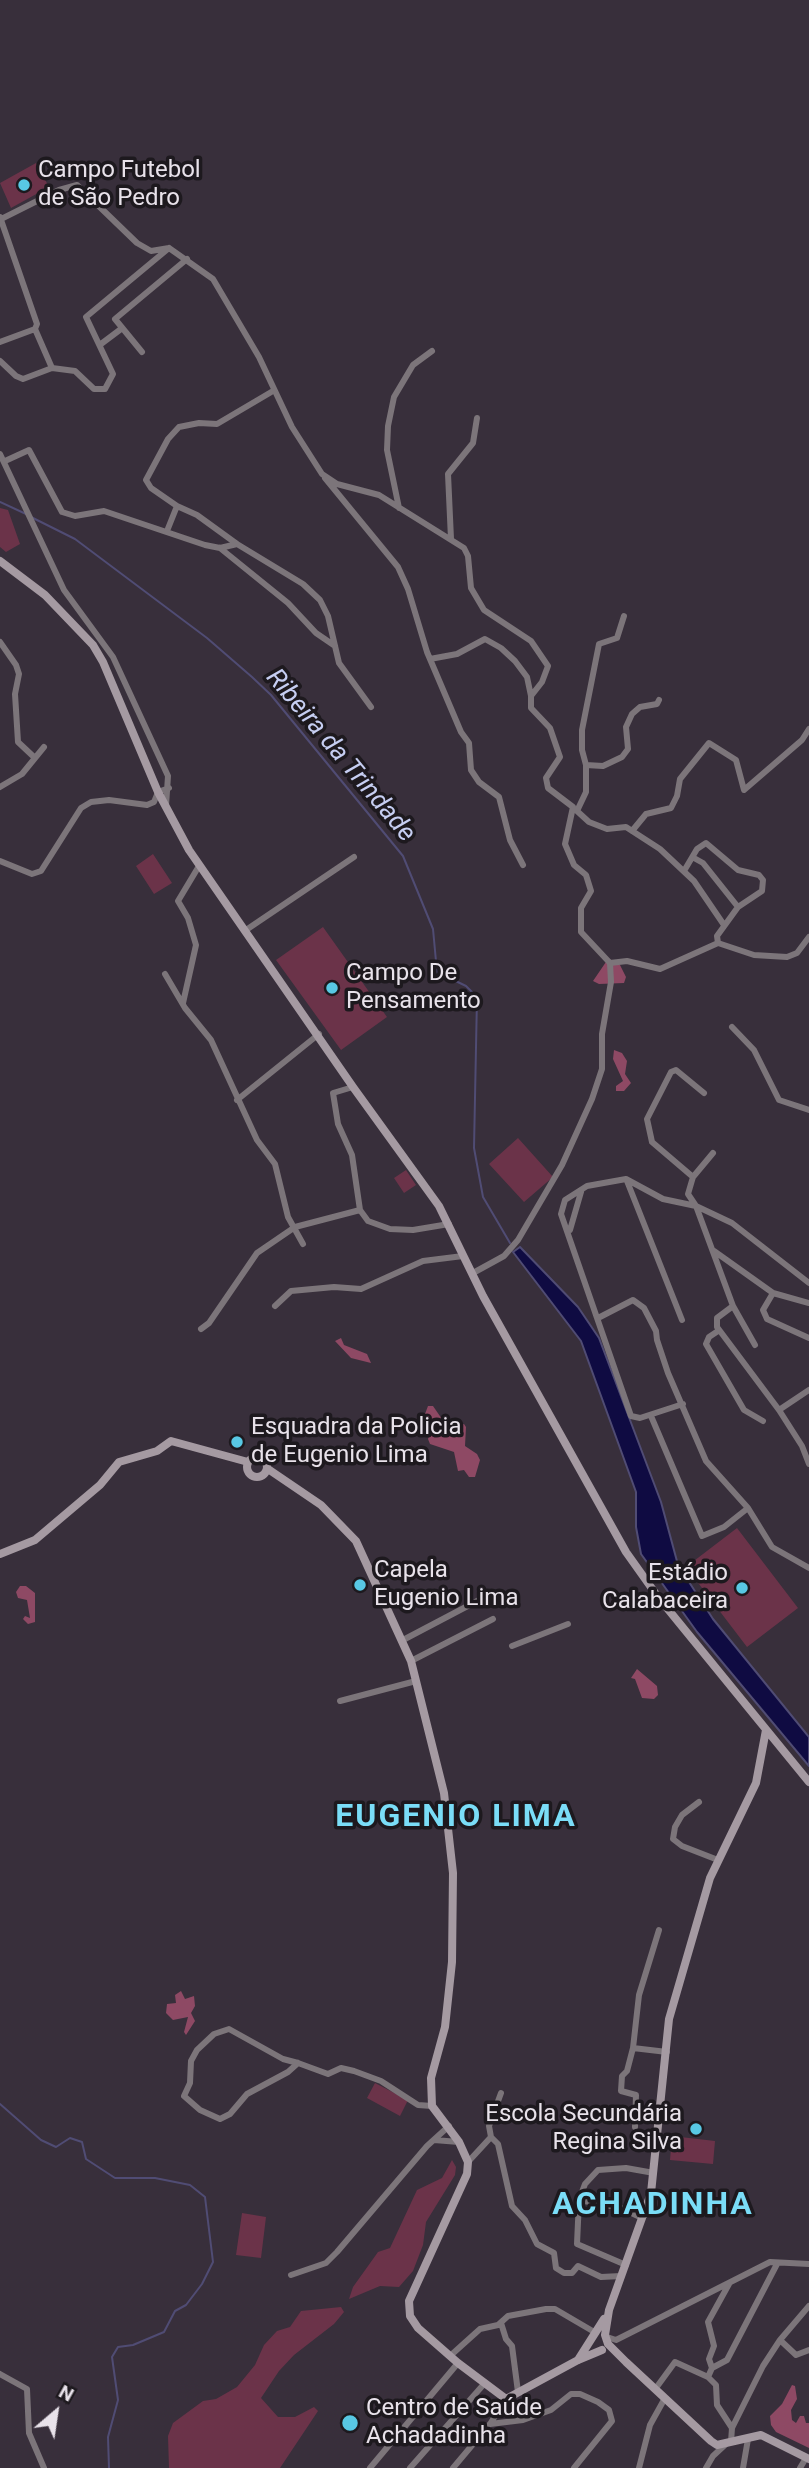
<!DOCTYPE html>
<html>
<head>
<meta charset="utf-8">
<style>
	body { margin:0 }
	#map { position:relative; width:809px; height:2468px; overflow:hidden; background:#382f3b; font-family:Roboto,sans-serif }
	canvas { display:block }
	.north { position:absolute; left:21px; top:2377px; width:70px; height:70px; -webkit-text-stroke:5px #1d191e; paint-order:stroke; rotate:29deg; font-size:19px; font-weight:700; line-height:28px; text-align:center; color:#e8e2ea }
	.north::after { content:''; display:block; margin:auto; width:24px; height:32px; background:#e8e2ea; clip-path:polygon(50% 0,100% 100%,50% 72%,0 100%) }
</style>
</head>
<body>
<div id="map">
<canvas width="809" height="2468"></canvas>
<div class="north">N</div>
</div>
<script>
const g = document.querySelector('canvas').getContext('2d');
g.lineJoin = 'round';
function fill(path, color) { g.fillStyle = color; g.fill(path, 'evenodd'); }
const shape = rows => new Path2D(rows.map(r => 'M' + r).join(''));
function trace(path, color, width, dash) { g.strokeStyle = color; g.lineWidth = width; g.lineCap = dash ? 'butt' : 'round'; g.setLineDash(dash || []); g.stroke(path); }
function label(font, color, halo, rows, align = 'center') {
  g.font = font + ' Roboto,sans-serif'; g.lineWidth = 7; g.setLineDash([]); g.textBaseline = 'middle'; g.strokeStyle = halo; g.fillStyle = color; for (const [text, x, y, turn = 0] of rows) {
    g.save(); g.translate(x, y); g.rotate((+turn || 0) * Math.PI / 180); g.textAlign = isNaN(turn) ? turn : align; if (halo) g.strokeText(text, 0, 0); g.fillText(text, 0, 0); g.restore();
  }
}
fill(shape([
	[36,163,49,187,11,208,0,183],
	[0,508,8,510,20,544,6,552,0,547],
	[153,854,172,883,154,894,136,866],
	[323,927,387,1017,341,1050,276,960],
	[518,1138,553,1177,524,1202,489,1164],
	[406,1170,416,1185,404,1193,394,1178],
	[737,1528,798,1608,747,1647,686,1567],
	[375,2083,408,2100,400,2116,367,2098],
	[672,2136,715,2141,713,2164,670,2160],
	[452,2160,456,2167,455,2175,426,2222,423,2245,413,2271,399,2287,380,2286,349,2299,353,2287,378,2252,390,2248,417,2190,442,2178],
	[242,2213,266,2217,261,2258,236,2255],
	[341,2307,344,2312,334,2324,294,2355,279,2371,261,2398,278,2417,295,2417,314,2407,318,2411,280,2468,169,2468,168,2436,173,2423,203,2401,216,2399,237,2387,255,2365,264,2345,277,2331,290,2327,301,2311]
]), '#6b3349');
fill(shape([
	[608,959,620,965,626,977,624,983,599,984,593,981],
	[614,1050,622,1053,627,1061,625,1074,631,1083,624,1091,616,1091,616,1086,623,1081,613,1059],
	[341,1338,344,1345,367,1354,371,1363,351,1358,335,1341],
	[428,1406,433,1406,444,1422,454,1427,464,1424,466,1427,465,1446,477,1454,480,1460,475,1477,469,1477,464,1470,458,1471,454,1452,430,1444,428,1439,434,1422,425,1414],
	[20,1586,26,1586,35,1593,35,1622,28,1624,23,1619,25,1616,30,1618,27,1600,18,1598,16,1592],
	[637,1669,657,1686,658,1695,654,1699,642,1698,635,1679,631,1678],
	[181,1991,185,1999,194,1996,195,2006,191,2013,195,2021,186,2035,184,2032,188,2017,173,2020,166,2013,167,2004,176,2003,175,1995],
	[792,2385,795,2386,797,2399,791,2410,792,2420,796,2423,800,2416,804,2416,806,2423,809,2423,809,2448,776,2432,771,2425,770,2416,782,2404]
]), '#8e4964');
const water = shape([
	[520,1247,578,1307,599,1338,661,1502,678,1565,713,1619,809,1737,809,1766,697,1632,641,1554,636,1527,636,1492,581,1341,513,1252,520,1247]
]);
fill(water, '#0f0b42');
trace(water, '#504c74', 2);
trace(shape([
	[0,502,26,514],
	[31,517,75,539,207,638,252,677,271,695,403,856,433,929,437,972,466,986,477,997,474,1148,483,1197,510,1243],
	[0,2104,41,2140,56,2147,70,2138,82,2142,86,2159,115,2178,155,2178,190,2185,205,2197,213,2262,202,2284,186,2305,175,2311,164,2332,133,2345,118,2347,112,2357,118,2400,108,2437,109,2468]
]), '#504c74', 2);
trace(shape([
	[1,219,59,190,77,185,137,243,151,251,169,248,213,279,259,357,292,427,322,474,337,484,379,495,464,548,468,556,471,588,484,610,531,641,548,666,542,682,531,696,531,708,550,728,560,757,546,778,548,788,573,807,565,844,574,865,586,875,591,891,581,908,581,932,610,963,611,982,602,1034,602,1069,592,1099,562,1165,518,1240,504,1256,473,1273],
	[0,342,35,329,37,324,0,217],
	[101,344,121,329],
	[142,352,115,319,187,259],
	[0,361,16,376,23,379,52,368,35,329],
	[52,368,75,371,94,389,105,389,113,374,86,317,169,248],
	[0,454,64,590,113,657,168,776,166,806],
	[5,461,29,450,62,512,75,516,104,511,205,545,220,548,237,544,303,584,320,600,328,616,339,663,371,707],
	[325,478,398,567,408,589,427,652,461,732,469,743,471,770,479,782,499,797,510,840,523,865],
	[177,506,197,515,237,544],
	[399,508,387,450,388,426,394,397,413,365,432,351],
	[167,531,177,506,151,488,146,480,168,439,179,427,199,423,217,424,273,391],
	[451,539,448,474,473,443,477,418],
	[220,548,288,603,316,633,335,646],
	[0,642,16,665,19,674,15,694,18,742,35,758],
	[430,659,457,654,485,639,501,648,515,661,527,677,531,696],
	[659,700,657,704,640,707,632,714,626,727,628,749,622,757,603,766,586,765,586,792,577,811,589,822,607,829,626,827,660,849,694,881,724,925],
	[586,765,582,750,582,730,599,644,617,638,624,616],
	[0,787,22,774,44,747],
	[632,831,646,814,671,808,677,796,680,779,709,743,736,760,744,790,802,740,809,729],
	[694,858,703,863,738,907],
	[0,861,32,874,41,871,81,808,91,802,109,800,147,805,154,802,158,792,169,788],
	[684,871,697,849,706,843,738,870,759,875,763,880,762,891,738,907,717,936,718,943,754,955,787,957,797,953,809,937],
	[246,930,354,857],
	[610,963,627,961,660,969,718,943],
	[165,974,185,1008,211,1040,257,1140,275,1164,288,1217,303,1244],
	[183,1003,196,945,188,918,178,901,199,866],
	[732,1027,754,1050,779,1100,809,1110],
	[353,1087,333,1093,338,1124,352,1155,360,1210],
	[237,1100,319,1034],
	[713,1153,693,1177,688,1194,696,1206,733,1306,717,1318,717,1327,779,1410,802,1446,809,1464],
	[693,1177,652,1142,647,1119,671,1072,676,1070,704,1093],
	[627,1181,682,1320],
	[570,1230,581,1192],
	[714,1251,773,1293,763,1310,767,1319,809,1338],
	[773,1293,809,1303],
	[275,1306,291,1291,334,1287,361,1289,423,1261,463,1256],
	[733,1306,755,1345],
	[600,1317,633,1300,644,1308,656,1331,657,1340,668,1373,706,1461,748,1508,772,1547,809,1568],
	[201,1329,209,1323,257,1253,295,1227,360,1210,368,1221,390,1229,413,1230,449,1224],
	[718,1331,709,1337,706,1344,744,1410,763,1421],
	[683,1404,640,1418,631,1416,561,1214,565,1200,587,1186,626,1179,663,1199,696,1206,732,1223,809,1283],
	[779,1410,809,1390],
	[651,1416,702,1536,724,1527,748,1508],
	[403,1640,481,1599],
	[512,1646,568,1624],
	[411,1661,493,1619],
	[340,1701,416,1681],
	[699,1802,682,1815,675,1827,673,1839,682,1846,718,1860],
	[659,1930,639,1995,633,2048,667,2052],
	[633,2048,627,2071,622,2076,621,2091,636,2095,635,2127],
	[298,2063,288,2072,247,2094,230,2114,220,2119,200,2110,184,2096,190,2083,191,2061,197,2050,214,2034,229,2029,283,2059,298,2063,328,2074,341,2068,354,2071,381,2081,418,2105,432,2106],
	[501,2093,489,2126,491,2137,498,2144,512,2206,525,2220,537,2244,554,2253,556,2268,564,2273,572,2273,578,2266,601,2277,621,2276],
	[434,2140,459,2142],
	[468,2162,491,2137],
	[579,2200,585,2184,598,2170,626,2168,654,2173],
	[626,2265,577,2244,579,2200,621,2208,642,2218],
	[291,2275,326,2263,337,2252,427,2146,449,2126],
	[501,2323,506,2339,512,2346,518,2392],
	[607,2337,616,2340,624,2336,770,2262,809,2264],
	[780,2340,796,2355,809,2350],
	[450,2356,480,2329,498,2325,508,2316,546,2309,555,2309,596,2333],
	[712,2368,709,2359,714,2346,708,2322,729,2284],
	[0,2374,27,2389,29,2433,44,2468],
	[708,2377,716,2385,717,2405,732,2428],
	[656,2388,675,2362,708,2377,712,2368,727,2360,777,2264],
	[490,2424,523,2420,551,2410,571,2394,580,2394,598,2402,609,2410,612,2421,574,2468],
	[731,2442,732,2428,763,2366,780,2340,809,2306],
	[370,2468,458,2363],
	[410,2468,484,2384],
	[453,2468,490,2424,506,2399],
	[639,2468,650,2425,665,2398],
	[706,2468,713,2456,726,2444],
	[743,2468,748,2439],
	[800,2468,806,2458]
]), '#7c757a', 6);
trace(shape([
	[0,561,45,595,93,645,103,662,158,792,189,850,353,1087,439,1206,483,1296,626,1552,658,1597,809,1782],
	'247 1467a10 10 0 1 1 20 0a10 10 0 1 1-20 0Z',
	[268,1469,321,1505,356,1541,411,1661,444,1793,453,1873,452,1962,445,2027,431,2078,432,2106,459,2142,468,2162,467,2174,409,2301,410,2316,418,2328,458,2363,506,2399,578,2360,602,2350],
	[0,1554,35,1540,100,1485,119,1462,157,1451,171,1441,248,1462],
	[766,1730,756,1783,710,1878,669,2019,651,2193,609,2310,605,2335,608,2344,626,2362,711,2441,717,2445,761,2435,809,2459],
	[578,2360,604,2319]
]), '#a59aa2', 8);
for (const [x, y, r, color] of [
	[24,185,7,"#58c8e4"],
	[332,988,7,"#58c8e4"],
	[237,1442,7,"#58c8e4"],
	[360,1585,7,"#58c8e4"],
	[742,1588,7,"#58c8e4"],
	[696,2129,7,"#58c8e4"],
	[350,2423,9,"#58c8e4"]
]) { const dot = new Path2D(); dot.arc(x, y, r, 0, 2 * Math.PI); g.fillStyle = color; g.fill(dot); trace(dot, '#1d191e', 2.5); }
label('24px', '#e8e2ea', '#1d191e', [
	["Campo Futebol",38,171],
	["de São Pedro",38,199],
	["Campo De",346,974],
	["Pensamento",346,1002],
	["Esquadra da Policia",251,1428],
	["de Eugenio Lima",251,1456],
	["Capela",374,1571],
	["Eugenio Lima",374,1599],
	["Estádio",728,1574,"right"],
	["Calabaceira",728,1602,"right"],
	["Escola Secundária",682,2115,"right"],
	["Regina Silva",682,2143,"right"],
	["Centro de Saúde",366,2409],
	["Achadadinha",366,2437]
], 'left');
label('italic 26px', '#c6cef2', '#1d191e', [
	["Ribeira da Trindade",340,756,50]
]);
g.letterSpacing = '2px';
label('bold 32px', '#7addf7', '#1d191e', [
	["EUGENIO LIMA",456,1818],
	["ACHADINHA",653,2206]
]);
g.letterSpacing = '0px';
</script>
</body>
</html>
